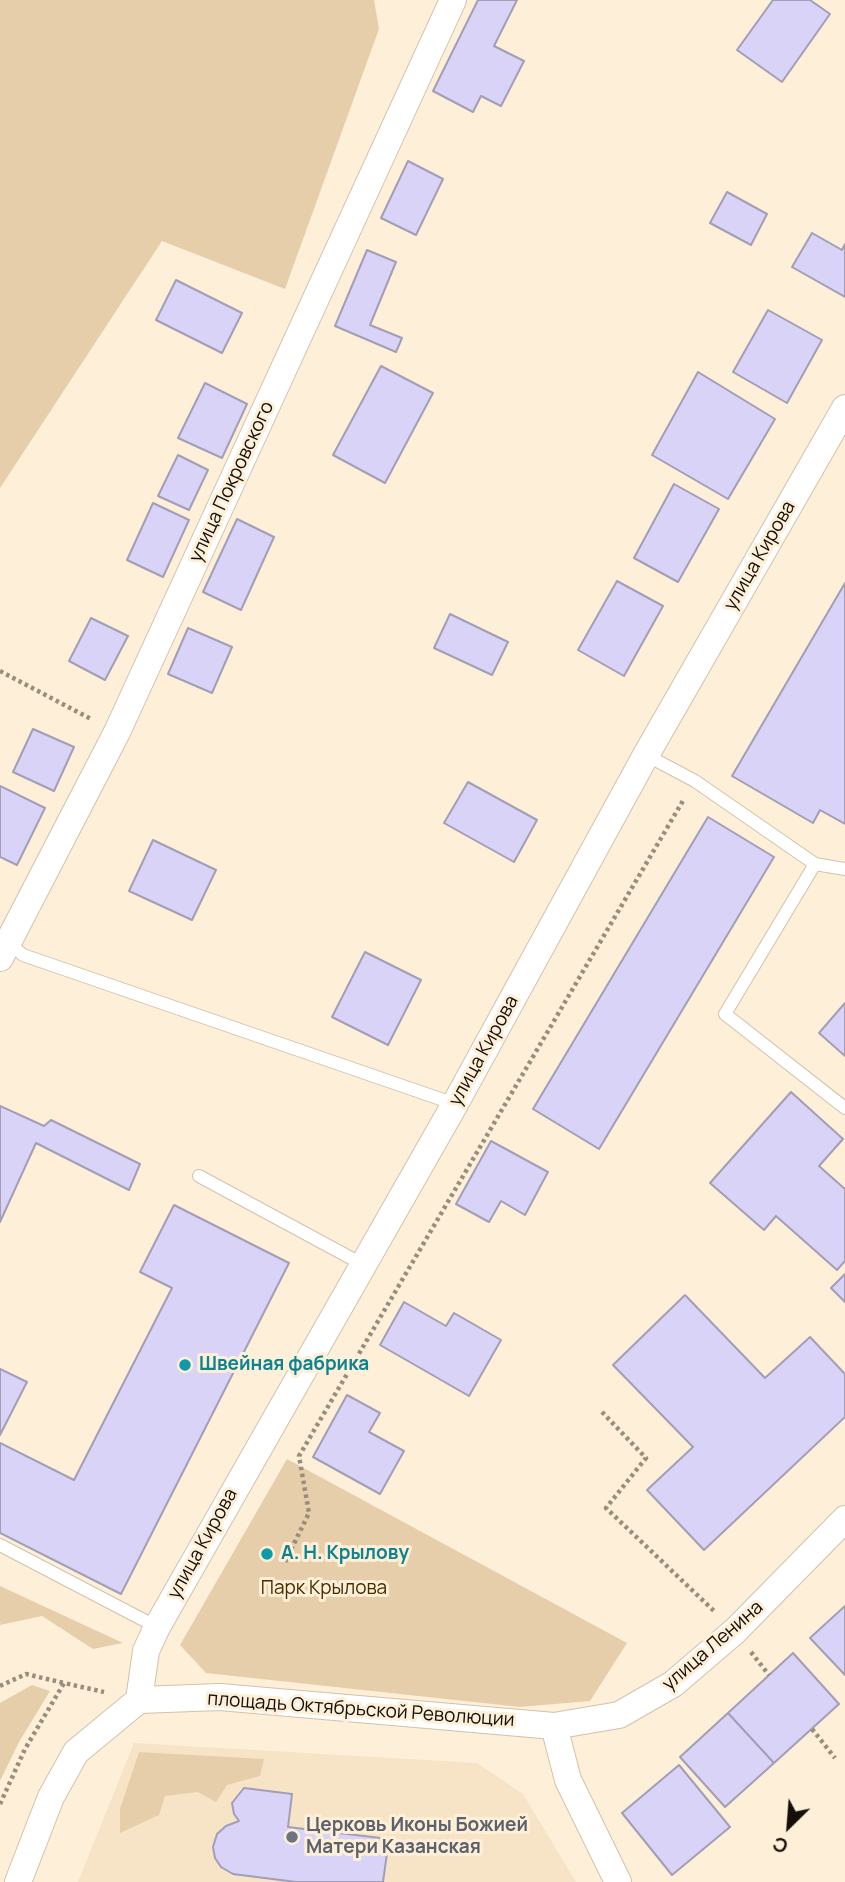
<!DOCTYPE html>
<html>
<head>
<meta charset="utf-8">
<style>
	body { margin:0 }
	#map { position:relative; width:845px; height:1882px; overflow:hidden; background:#feefd8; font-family:Manrope,sans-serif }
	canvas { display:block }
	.north { position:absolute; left:754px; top:1791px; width:70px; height:70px; -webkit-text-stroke:5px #feefd8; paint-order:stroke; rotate:205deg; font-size:19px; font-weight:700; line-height:28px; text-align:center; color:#140f08 }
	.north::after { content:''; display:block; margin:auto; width:24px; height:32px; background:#140f08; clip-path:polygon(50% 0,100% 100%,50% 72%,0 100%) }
</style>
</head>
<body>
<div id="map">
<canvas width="845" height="1882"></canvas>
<div class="north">С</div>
</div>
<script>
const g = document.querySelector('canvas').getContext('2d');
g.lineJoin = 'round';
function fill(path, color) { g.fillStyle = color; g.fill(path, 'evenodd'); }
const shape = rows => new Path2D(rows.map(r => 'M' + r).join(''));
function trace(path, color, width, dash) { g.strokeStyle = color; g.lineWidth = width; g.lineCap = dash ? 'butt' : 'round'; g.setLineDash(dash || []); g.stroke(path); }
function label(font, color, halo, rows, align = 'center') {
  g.font = font + ' Manrope,sans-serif'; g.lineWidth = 6; g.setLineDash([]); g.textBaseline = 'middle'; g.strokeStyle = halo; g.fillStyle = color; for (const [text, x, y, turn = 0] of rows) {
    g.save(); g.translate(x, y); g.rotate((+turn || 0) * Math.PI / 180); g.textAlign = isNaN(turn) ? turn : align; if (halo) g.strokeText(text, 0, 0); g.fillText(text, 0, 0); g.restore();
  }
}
fill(shape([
	[134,1743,477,1763,523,1794,576,1882,78,1882]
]), '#f7e3c6');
fill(shape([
	[0,0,374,0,379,29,285,289,162,241,0,488],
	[287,1459,627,1643,590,1701,520,1707,206,1673,180,1645],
	[0,1586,123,1643,93,1649,42,1616,0,1625],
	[32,1685,50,1691,19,1742,0,1781,0,1703],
	[139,1752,264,1759,260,1776,227,1785,216,1802,198,1792,165,1796,159,1815,120,1833,120,1809]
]), '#e6ceaa');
const building = shape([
	[478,0,517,0,494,46,524,61,501,106,481,96,473,112,433,91,478,0],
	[773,0,810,0,830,14,782,82,737,50,773,0],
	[408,161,443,179,416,235,381,218,408,161],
	[727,192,767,214,751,245,710,223,727,192],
	[812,233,842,250,845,244,845,297,792,267,812,233],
	[367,250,396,262,370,325,402,338,396,352,335,326,367,250],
	[176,280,242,313,222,353,156,320,176,280],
	[768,310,822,340,787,403,733,372,768,310],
	[381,366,433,393,385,483,333,455,381,366],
	[698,372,775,419,728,499,652,455,698,372],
	[205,383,247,404,222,458,178,438,205,383],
	[178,455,208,470,189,510,158,496,178,455],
	[674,484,719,509,678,582,634,558,674,484],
	[153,503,189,520,163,577,127,560,153,503],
	[237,519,274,537,241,610,203,592,237,519],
	[617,581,663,606,624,676,578,650,617,581],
	[845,583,845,824,820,810,813,823,732,776,845,583],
	[450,614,508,642,492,675,434,648,450,614],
	[91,618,128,636,105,680,69,661,91,618],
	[188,628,232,647,212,693,168,674,188,628],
	[33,729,74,747,54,791,13,772,33,729],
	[468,782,537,820,514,862,444,823,468,782],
	[0,786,45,808,17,865,0,857,0,786],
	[708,817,774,857,599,1149,533,1109,708,817],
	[153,840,216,870,192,920,129,891,153,840],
	[365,952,421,980,388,1045,332,1017,365,952],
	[845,1003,845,1056,819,1033,845,1003],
	[791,1092,843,1139,819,1166,845,1189,845,1261,837,1270,776,1216,764,1230,710,1183,791,1092],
	[0,1106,44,1126,51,1120,140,1164,129,1190,36,1143,0,1222,0,1106],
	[491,1141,548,1172,525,1215,501,1201,489,1222,456,1204,491,1141],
	[174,1205,289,1263,121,1594,0,1533,0,1443,74,1480,172,1288,140,1272,174,1205],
	[845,1274,845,1302,831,1288,845,1274],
	[685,1295,765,1378,810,1337,845,1374,845,1417,704,1550,647,1490,693,1447,613,1365,685,1295],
	[404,1302,446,1326,454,1313,501,1340,469,1396,380,1345,404,1302],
	[0,1369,27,1382,0,1435,0,1369],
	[347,1395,380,1413,369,1432,404,1451,380,1494,313,1457,347,1395],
	[845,1606,845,1675,810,1638,845,1606],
	[793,1653,839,1704,774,1763,728,1713,793,1653],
	[728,1713,774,1763,725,1807,680,1757,728,1713],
	[679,1765,730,1827,672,1875,622,1813,679,1765],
	[244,1788,292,1794,288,1827,389,1839,383,1882,296,1882,233,1874,221,1867,215,1858,213,1847,217,1834,226,1826,239,1821,234,1814,232,1803,244,1788]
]);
fill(building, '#dad3f8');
trace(building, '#a29eb5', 2);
const service = shape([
	[646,755,695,781,815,864,845,869],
	[815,864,725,1014,845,1108],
	[8,942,23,955,455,1104],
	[199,1176,362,1264],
	[0,1545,157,1627]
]);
const minor = shape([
	[0,958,117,732,453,0],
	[139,1700,146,1651,157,1627,455,1104,646,755,845,408],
	[554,1726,568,1780,618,1882],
	[18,1882,51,1797,76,1752,139,1700,220,1697,554,1726,619,1715,673,1684,735,1631,845,1519]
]);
trace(service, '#d1c2ac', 14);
trace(minor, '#d1c2ac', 28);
trace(shape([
	[0,671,91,719],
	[602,1412,646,1458,606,1508,715,1612],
	[285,1562,309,1513,299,1456,684,799],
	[751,1652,769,1675],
	[0,1686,26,1674,64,1683],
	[812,1729,835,1758],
	[0,1804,25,1749,64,1683,104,1692]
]), '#988e7e', 4.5, [3.5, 3.5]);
trace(service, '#fff', 12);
trace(minor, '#fff', 26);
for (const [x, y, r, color] of [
	[185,1365,7,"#0f9aa8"],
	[267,1554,7,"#0f9aa8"],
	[292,1837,7,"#6b7280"]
]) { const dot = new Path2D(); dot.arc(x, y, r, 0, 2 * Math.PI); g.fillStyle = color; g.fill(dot); trace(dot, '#feefd8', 2.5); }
label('19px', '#140f08', '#feefd8', [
	["улица Покровского",232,482,-65],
	["улица Кирова",760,556,-60],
	["улица Кирова",484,1051,-61],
	["улица Кирова",203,1544,-61],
	["улица Ленина",713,1646,-41],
	["площадь Октябрьской Революции",361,1710,4]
]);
label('bold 19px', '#0d838f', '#feefd8', [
	["Швейная фабрика",199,1365],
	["А. Н. Крылову",281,1554]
], 'left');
label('19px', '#452d00', '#feefd8', [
	["Парк Крылова",324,1589]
]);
label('bold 19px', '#5b616d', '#feefd8', [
	["Церковь Иконы Божией",306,1826],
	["Матери Казанская",306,1848]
], 'left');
</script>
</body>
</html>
